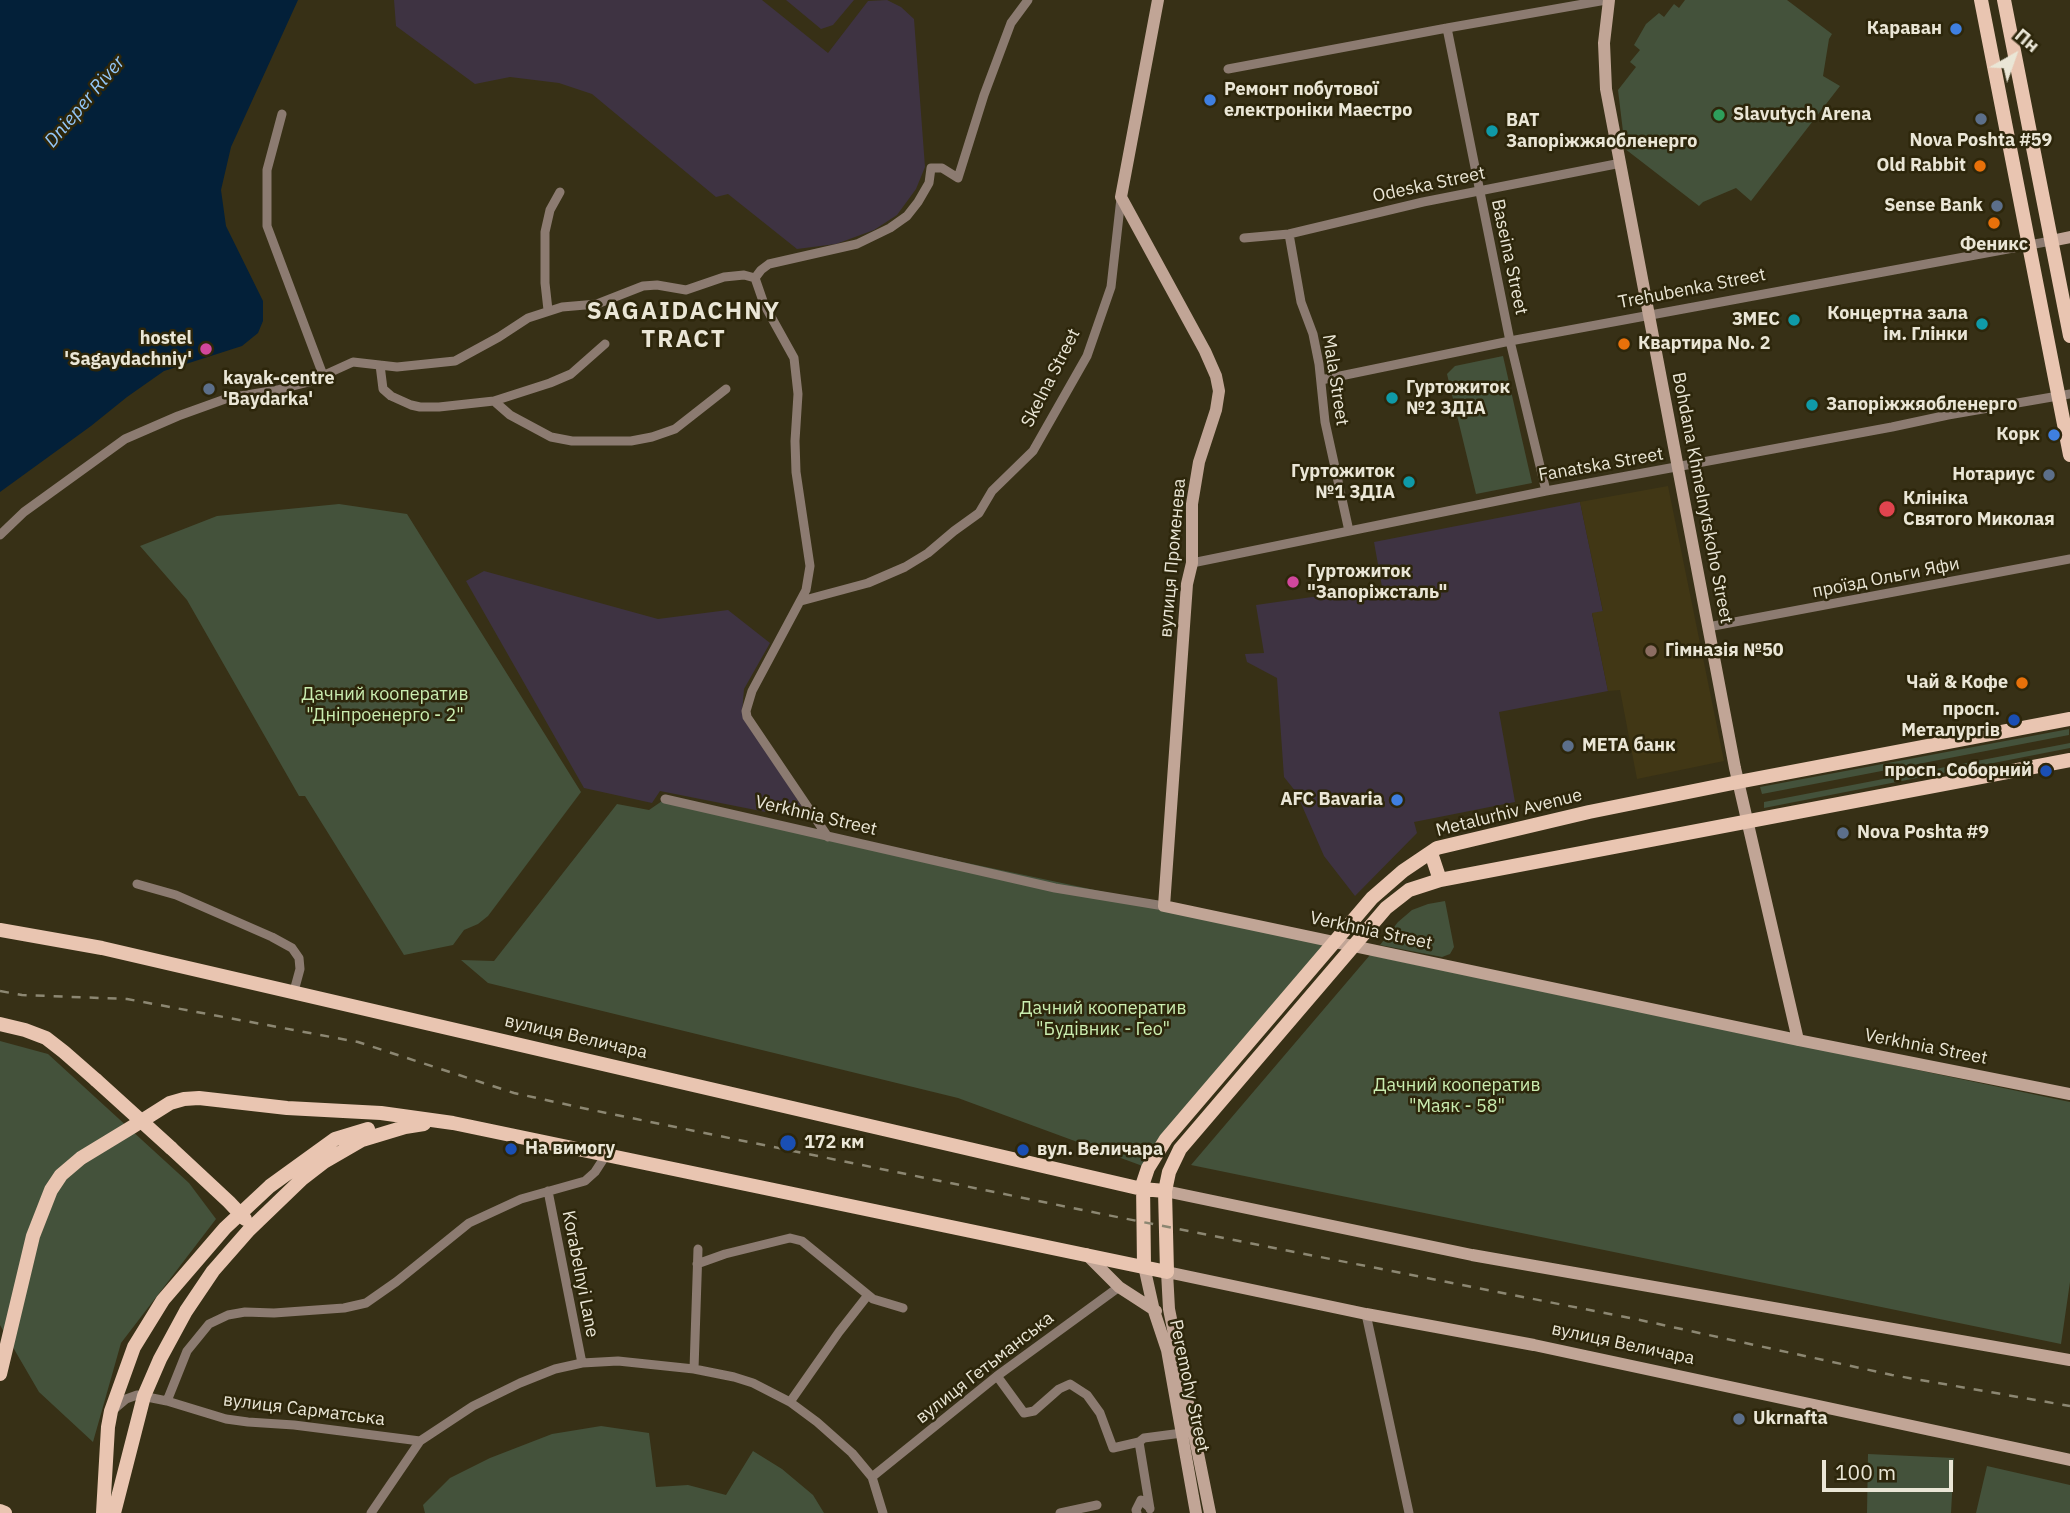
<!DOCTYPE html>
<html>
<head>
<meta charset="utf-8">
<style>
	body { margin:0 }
	#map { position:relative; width:2070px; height:1513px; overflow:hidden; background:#373016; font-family:"IBM Plex Sans",sans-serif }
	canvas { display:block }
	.north { position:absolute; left:1979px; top:21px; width:70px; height:70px; -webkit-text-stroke:5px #2d260b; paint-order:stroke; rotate:40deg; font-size:19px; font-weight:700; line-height:28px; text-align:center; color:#eae6d6 }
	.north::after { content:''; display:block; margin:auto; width:24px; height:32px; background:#eae6d6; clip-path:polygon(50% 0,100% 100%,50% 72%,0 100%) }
	.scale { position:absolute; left:1822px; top:1460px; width:131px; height:32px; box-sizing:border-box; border:4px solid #eae6d6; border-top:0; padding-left:9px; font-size:21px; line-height:24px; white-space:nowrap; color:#eae6d6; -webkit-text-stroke:5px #2d260b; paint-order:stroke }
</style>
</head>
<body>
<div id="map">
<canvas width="2070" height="1513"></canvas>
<div class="north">Пн</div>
<div class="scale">100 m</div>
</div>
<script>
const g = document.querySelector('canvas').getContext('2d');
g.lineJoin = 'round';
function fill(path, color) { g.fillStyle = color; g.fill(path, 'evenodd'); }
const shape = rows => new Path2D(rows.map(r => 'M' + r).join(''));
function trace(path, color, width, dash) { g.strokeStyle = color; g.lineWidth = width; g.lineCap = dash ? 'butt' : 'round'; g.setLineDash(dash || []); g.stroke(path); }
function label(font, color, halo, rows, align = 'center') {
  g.font = font + ' "IBM Plex Sans",sans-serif'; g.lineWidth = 5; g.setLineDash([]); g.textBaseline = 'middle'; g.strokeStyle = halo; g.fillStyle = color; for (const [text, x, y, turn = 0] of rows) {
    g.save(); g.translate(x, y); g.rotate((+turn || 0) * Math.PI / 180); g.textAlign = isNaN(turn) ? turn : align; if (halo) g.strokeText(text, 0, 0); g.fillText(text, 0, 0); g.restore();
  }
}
fill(shape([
	[394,0,762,0,828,53,868,1,887,0,901,7,914,19,925,167,916,189,897,215,874,230,836,244,797,249,728,194,716,197,592,94,559,83,510,77,475,84,396,26],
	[786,0,854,0,833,25,821,29],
	[1580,502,1603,612,1592,614,1608,691,1499,712,1515,802,1414,822,1417,833,1355,896,1324,856,1296,792,1284,777,1277,678,1247,662,1245,654,1264,653,1256,605,1382,587,1374,542],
	[484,571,658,619,728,610,770,643,744,689,742,713,811,821,660,791,652,803,584,788,466,581]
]), '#3e3342');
fill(shape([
	[1668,486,1724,761,1637,779,1620,690,1608,691,1592,613,1603,611,1580,502]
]), '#413715');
fill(shape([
	[1685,0,1787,0,1832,34,1829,39,1823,76,1840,86,1751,201,1736,188,1703,202,1699,206,1620,145,1624,140,1618,90,1636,67,1630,62,1640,50,1634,45,1646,24,1659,13,1664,17,1674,4,1679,8],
	[1503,356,1532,483,1476,494,1447,374,1455,366],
	[339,504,407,514,581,792,488,916,478,924,464,930,453,945,404,955,305,796,299,796,187,600,140,546,217,516],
	[2069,729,2069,735,1762,794,1760,787],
	[2070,743,2070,748,1764,808,1764,802],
	[665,799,1336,941,1148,1168,958,1098,488,983,461,960,494,961,617,804,649,810],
	[1445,901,1454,947,1450,954,1442,957,1380,945,1398,922,1412,910,1428,904],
	[1370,955,2070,1102,2070,1282,2061,1344,1191,1165],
	[0,1041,48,1054,189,1183,216,1219,121,1343,93,1442,39,1392,0,1325],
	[601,1426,649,1433,656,1487,688,1485,726,1495,753,1451,782,1469,813,1495,824,1513,425,1513,423,1505,450,1478,490,1458,552,1434],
	[1868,1454,1954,1458,1951,1513,1867,1513],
	[1987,1466,2070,1485,2070,1513,1976,1513]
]), '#44523b');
fill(shape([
	[0,0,298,0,231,147,221,190,226,226,263,301,263,321,258,333,242,346,164,371,127,397,91,426,0,492]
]), '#032039');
trace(shape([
	[1447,28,1510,341,1546,491],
	[1228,69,1447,28,1606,0],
	[282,114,267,170,267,226,323,375],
	[1289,234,1301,302,1313,334,1319,364,1325,422,1349,531],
	[1244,238,1289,234,1423,202,1621,163],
	[548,310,545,283,545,232,550,210,560,192],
	[605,344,571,374,550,383,494,401,510,415,551,437,572,441,631,441,652,437,675,429,726,389],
	[380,365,383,389,391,396,411,405,420,407,439,407,494,401],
	[1321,380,1510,341,2051,241],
	[0,535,24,512,125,439,178,416,228,398,277,390,309,382,353,362,397,367,455,361,499,337,528,318,562,307,597,304,643,286,657,285,686,290,724,277,744,275,755,278],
	[1192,563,1546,491,1892,427,1948,415,2070,394],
	[801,601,868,583,905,567,928,553,954,531,979,513,992,491,1033,451,1087,356,1111,287,1121,198],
	[1708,627,2070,559],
	[665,799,1055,888,1164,906],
	[828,837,747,717,746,711,752,691,806,590,810,566,796,472,795,441,798,394,794,358,764,304,755,278,761,270,769,264,857,244,890,228,907,216,918,202,929,183,931,168,942,168,958,178,984,95,1011,23,1028,0],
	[137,884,176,895,272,937,292,948,299,958,300,969,294,991],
	[548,1191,582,1363],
	[697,1264,725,1254,790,1238,802,1241,873,1299,903,1308],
	[1366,1314,1409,1513],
	[694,1369,698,1249],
	[997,1376,1024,1413,1034,1411,1059,1389,1070,1384,1087,1395,1100,1413,1113,1448,1139,1442],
	[167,1401,187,1351,209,1324,228,1315,245,1312,274,1313,344,1308,366,1303,396,1282,469,1223,521,1199,585,1181,595,1172,606,1155],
	[790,1402,839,1332,868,1295],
	[113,1410,126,1399,137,1395,167,1401,226,1419,248,1422,294,1425,420,1441],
	[872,1477,997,1376,1119,1287],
	[1150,1509,1139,1442,1144,1438,1182,1433],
	[371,1513,420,1441,473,1406,520,1383,555,1369,582,1363,618,1361,694,1369,734,1377,753,1383,790,1402,817,1422,852,1453,872,1477,883,1513],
	[1060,1513,1097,1505],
	[1137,1513,1136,1510,1141,1500,1150,1508]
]), '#8c7b71', 9);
trace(shape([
	[1158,0,1121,197,1205,351,1216,376,1219,391,1216,410,1199,462,1192,504,1192,563,1187,584,1164,906,1798,1040,2070,1094],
	[1609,0,1604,43,1606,89,1735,768,1798,1040],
	[2051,241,2070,237],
	[1165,1191,1472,1255,2070,1360],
	[1086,1254,1119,1287,1156,1311],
	[1144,1266,1154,1311,1167,1350,1196,1513],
	[1210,1513,1169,1309,1167,1272,1366,1314,1534,1345,2070,1460]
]), '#c1a596', 12);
trace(shape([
	[1981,0,2070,455],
	[2004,0,2070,336],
	[1431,853,1440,880],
	[0,930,102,948,1142,1189,1165,1191],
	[0,1024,25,1030,46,1038,64,1052,96,1080],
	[171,1148,229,1202,245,1219],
	[1144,1266,1143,1183,1148,1168,1166,1139,1372,898,1403,871,1437,848,1589,812,1738,782,2070,719],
	[0,1374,33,1236,51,1190,61,1175,81,1158,132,1127,170,1103,184,1099,199,1098,287,1108,381,1113,453,1123,1167,1272,1165,1191,1169,1172,1180,1149,1386,908,1409,890,1440,880,2070,760],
	[0,1511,5,1513],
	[103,1513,108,1427,111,1411,134,1347,163,1300,225,1228,270,1186,335,1139,368,1129],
	[114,1513,144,1396,160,1359,186,1311,213,1271,249,1230,302,1179,324,1162,362,1140,405,1127,424,1124]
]), '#e9c5b1', 14);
trace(shape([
	[0,991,22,995,127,999,358,1042,514,1093,587,1109,1107,1215,1640,1320,1892,1375,2070,1406]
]), '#8c8772', 2.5, [9, 9]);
trace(shape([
	[96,1080,171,1148]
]), '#e9c5b1', 14);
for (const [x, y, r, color] of [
	[1956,29,7,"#3f7fe0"],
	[1210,100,7,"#3f7fe0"],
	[1719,115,7,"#2e9e5b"],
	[1981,119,7,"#5c6f8a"],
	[1492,131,7,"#0f9aa8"],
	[1980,166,7,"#e8710a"],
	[1997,206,7,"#5c6f8a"],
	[1994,223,7,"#e8710a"],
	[1794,320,7,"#0f9aa8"],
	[1982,324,7,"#0f9aa8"],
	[1624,344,7,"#e8710a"],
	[206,349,7,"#d1479c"],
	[209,389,7,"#5c6f8a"],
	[1392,398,7,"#0f9aa8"],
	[1812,405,7,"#0f9aa8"],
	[2054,435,7,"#3f7fe0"],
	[2049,475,7,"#5c6f8a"],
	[1409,482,7,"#0f9aa8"],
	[1887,509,9,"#e0444e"],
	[1293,582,7,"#d1479c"],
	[1651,651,7,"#8d6e63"],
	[2022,683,7,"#e8710a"],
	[2014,720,7,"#1a4fb4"],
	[1568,746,7,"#5c6f8a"],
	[2046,771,7,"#1a4fb4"],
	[1397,800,7,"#3f7fe0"],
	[1843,833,7,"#5c6f8a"],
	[788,1143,9,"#1a4fb4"],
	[511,1149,7,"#1a4fb4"],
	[1023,1150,7,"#1a4fb4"],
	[1739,1419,7,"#5c6f8a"]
]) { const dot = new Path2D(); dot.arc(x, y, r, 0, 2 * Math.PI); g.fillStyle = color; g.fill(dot); trace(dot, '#2d260b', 2.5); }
label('bold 18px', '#eae6d6', '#2d260b', [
	["Караван",1942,29,"right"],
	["Ремонт побутової",1224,90],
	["електроніки Маестро",1224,111],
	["Slavutych Arena",1733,115],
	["ВАТ",1506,121],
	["Запоріжжяобленерго",1506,142],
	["Nova Poshta #59",1981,141,"center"],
	["Old Rabbit",1966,166,"right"],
	["Sense Bank",1983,206,"right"],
	["Феникс",1994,245,"center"],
	["Концертна зала",1968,314,"right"],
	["ім. Глінки",1968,335,"right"],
	["ЗМЕС",1780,320,"right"],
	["hostel",192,339,"right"],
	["'Sagaydachniy'",192,360,"right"],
	["Квартира No. 2",1638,344],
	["kayak-centre",223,379],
	["'Baydarka'",223,400],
	["Гуртожиток",1406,388],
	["№2 ЗДІА",1406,409],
	["Запоріжжяобленерго",1826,405],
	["Корк",2040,435,"right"],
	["Гуртожиток",1395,472,"right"],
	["№1 ЗДІА",1395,493,"right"],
	["Нотариус",2035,475,"right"],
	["Клініка",1903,499],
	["Святого Миколая",1903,520],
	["Гуртожиток",1307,572],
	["\"Запоріжсталь\"",1307,593],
	["Гімназія №50",1665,651],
	["Чай & Кофе",2008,683,"right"],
	["просп.",2000,710,"right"],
	["Металургів",2000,731,"right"],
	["МЕТА банк",1582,746],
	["просп. Соборний",2032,771,"right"],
	["AFC Bavaria",1383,800,"right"],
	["Nova Poshta #9",1857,833],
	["172 км",804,1143],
	["На вимогу",525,1149],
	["вул. Величара",1037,1150],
	["Ukrnafta",1753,1419]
], 'left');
label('18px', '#eae6d6', '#2d260b', [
	["Odeska Street",1429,185,-12],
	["Baseina Street",1509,257,78],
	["Trehubenka Street",1692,289,-11],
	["Skelna Street",1051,378,-63],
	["Mala Street",1335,380,81],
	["Fanatska Street",1601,465,-10],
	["Bohdana Khmelnytskoho Street",1702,498,79],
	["вулиця Променева",1173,558,-85],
	["проїзд Ольги Яфи",1886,578,-11],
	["Metalurhiv Avenue",1509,813,-14],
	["Verkhnia Street",816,816,13],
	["Verkhnia Street",1371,931,12],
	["вулиця Величара",576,1037,13],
	["Verkhnia Street",1926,1047,11],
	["Korabelnyi Lane",580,1274,79],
	["вулиця Величара",1623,1344,12],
	["вулиця Гетьманська",985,1368,-38],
	["Peremohy Street",1189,1386,78],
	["вулиця Сарматська",304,1410,7]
]);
label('18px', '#caedb0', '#2d260b', [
	["Дачний кооператив",385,695],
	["\"Дніпроенерго - 2\"",385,716],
	["Дачний кооператив",1103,1009],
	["\"Будівник - Гео\"",1103,1030],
	["Дачний кооператив",1457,1086],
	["\"Маяк - 58\"",1457,1107]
]);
label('italic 19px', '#94c7f8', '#2d260b', [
	["Dnieper River",85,102,-50]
]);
g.letterSpacing = '2px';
label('bold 24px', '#eae6d6', '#2d260b', [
	["SAGAIDACHNY",684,312],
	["TRACT",684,340]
]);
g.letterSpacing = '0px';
</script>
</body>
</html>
